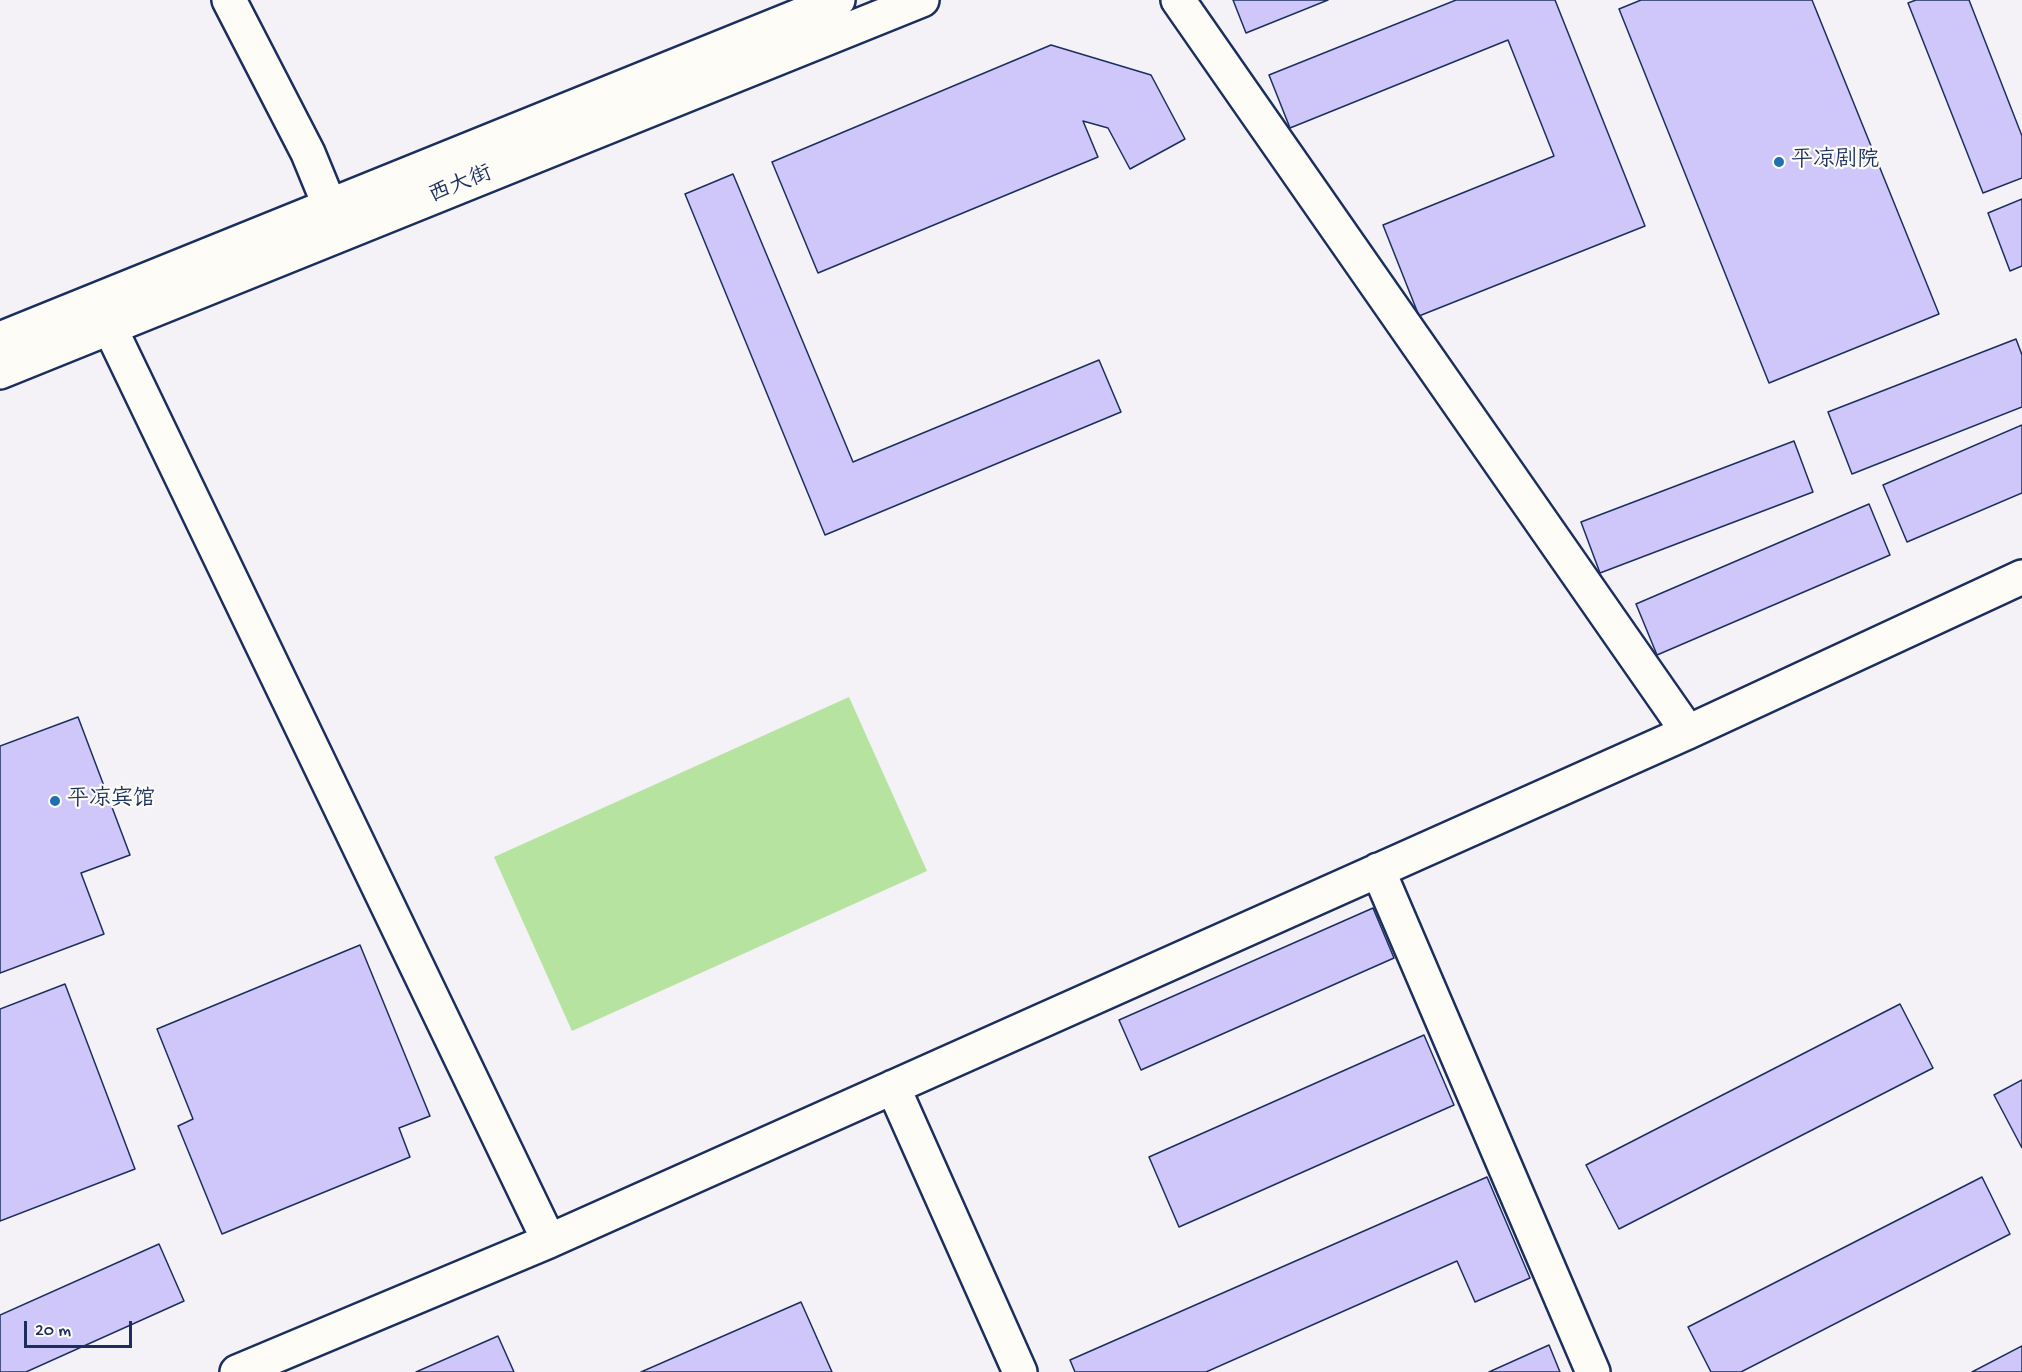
<!DOCTYPE html>
<html>
<head>
<meta charset="utf-8">
<style>
	body { margin:0 }
	#map { position:relative; width:2022px; height:1372px; overflow:hidden; background:#f4f1f7; font-family:"Gochi Hand",sans-serif }
	canvas { display:block }
	.scale { position:absolute; left:24px; top:1321px; width:108px; height:27px; box-sizing:border-box; border:3px solid #1b2f5e; border-top:0; padding-left:8px; font-size:18px; line-height:21px; white-space:nowrap; color:#1b2f5e; -webkit-text-stroke:4px #fdfcf7; paint-order:stroke }
</style>
</head>
<body>
<div id="map">
<canvas width="2022" height="1372"></canvas>
<div class="scale">20 m</div>
</div>
<script>
const g = document.querySelector('canvas').getContext('2d');
g.lineJoin = 'round';
function fill(path, color) { g.fillStyle = color; g.fill(path, 'evenodd'); }
const shape = rows => new Path2D(rows.map(r => 'M' + r).join(''));
function trace(path, color, width, dash) { g.strokeStyle = color; g.lineWidth = width; g.lineCap = dash ? 'butt' : 'round'; g.setLineDash(dash || []); g.stroke(path); }
function label(font, color, halo, rows, align = 'center') {
  g.font = font + ' "Gochi Hand","LXGW WenKai TC",sans-serif'; g.lineWidth = 4.5; g.setLineDash([]); g.textBaseline = 'middle'; g.strokeStyle = halo; g.fillStyle = color; for (const [text, x, y, turn = 0] of rows) {
    g.save(); g.translate(x, y); g.rotate((+turn || 0) * Math.PI / 180); g.textAlign = isNaN(turn) ? turn : align; if (halo) g.strokeText(text, 0, 0); g.fillText(text, 0, 0); g.restore();
  }
}
fill(shape([
	[849,697,927,871,572,1031,494,857]
]), '#b7e3a1');
const building = shape([
	[1233,0,1328,0,1246,33,1233,0],
	[1456,0,1555,0,1645,226,1419,316,1383,225,1554,156,1508,40,1290,128,1269,75,1456,0],
	[1641,0,1812,0,1939,314,1769,383,1619,9,1641,0],
	[1916,0,1969,0,2022,136,2022,178,1983,193,1908,3,1916,0],
	[1051,45,1151,75,1185,139,1130,169,1108,128,1083,121,1098,157,818,273,772,162,1051,45],
	[733,174,853,462,1099,360,1121,412,825,535,685,194,733,174],
	[2022,199,2022,266,2010,271,1988,213,2022,199],
	[2016,339,2022,355,2022,407,1852,474,1828,412,2016,339],
	[2022,425,2022,493,1907,542,1883,485,2022,425],
	[1794,441,1813,492,1600,573,1581,522,1794,441],
	[1869,504,1890,555,1657,655,1636,604,1869,504],
	[78,717,130,855,81,873,104,934,0,973,0,746,78,717],
	[1373,908,1394,958,1141,1070,1119,1020,1373,908],
	[360,945,430,1116,399,1128,410,1157,222,1234,178,1126,193,1119,157,1029,360,945],
	[65,984,135,1169,0,1221,0,1009,65,984],
	[1900,1004,1933,1068,1619,1229,1586,1165,1900,1004],
	[1424,1035,1454,1105,1179,1227,1149,1157,1424,1035],
	[2022,1080,2022,1148,1994,1095,2022,1080],
	[1487,1177,1530,1278,1475,1302,1457,1261,1206,1372,1075,1372,1070,1360,1487,1177],
	[1982,1177,2010,1234,1741,1372,1711,1372,1688,1327,1982,1177],
	[159,1244,184,1301,26,1372,0,1372,0,1315,159,1244],
	[801,1302,832,1372,641,1372,801,1302],
	[498,1336,514,1372,416,1372,498,1336],
	[1549,1345,1560,1372,1489,1372,1549,1345],
	[2022,1346,2022,1372,1972,1372,2022,1346]
]);
fill(building, '#cfc7f9');
trace(building, '#1b2f5e', 1.5);
const minor = shape([
	[229,0,308,153,340,231],
	[1178,0,1688,732],
	[110,328,549,1241],
	[1378,870,1593,1372],
	[893,1087,1020,1372],
	[237,1372,549,1241,1688,732,2022,577]
]);
const secondary = shape([
	[0,339,838,0],
	[0,372,922,0]
]);
trace(minor, '#1b2f5e', 38);
trace(secondary, '#1b2f5e', 38);
trace(minor, '#fdfcf7', 33);
trace(secondary, '#fdfcf7', 33);
for (const [x, y, r, color] of [
	[1779,162,6,"#1f6fb2"],
	[55,801,6,"#1f6fb2"]
]) { const dot = new Path2D(); dot.arc(x, y, r, 0, 2 * Math.PI); g.fillStyle = color; g.fill(dot); trace(dot, '#fdfcf7', 2); }
label('22px', '#1b2f5e', '#fdfcf7', [
	["平凉剧院",1791,162],
	["平凉宾馆",67,801]
], 'left');
label('22px', '#1b2f5e', '#fdfcf7', [
	["西大街",461,186,-22]
]);
</script>
</body>
</html>
